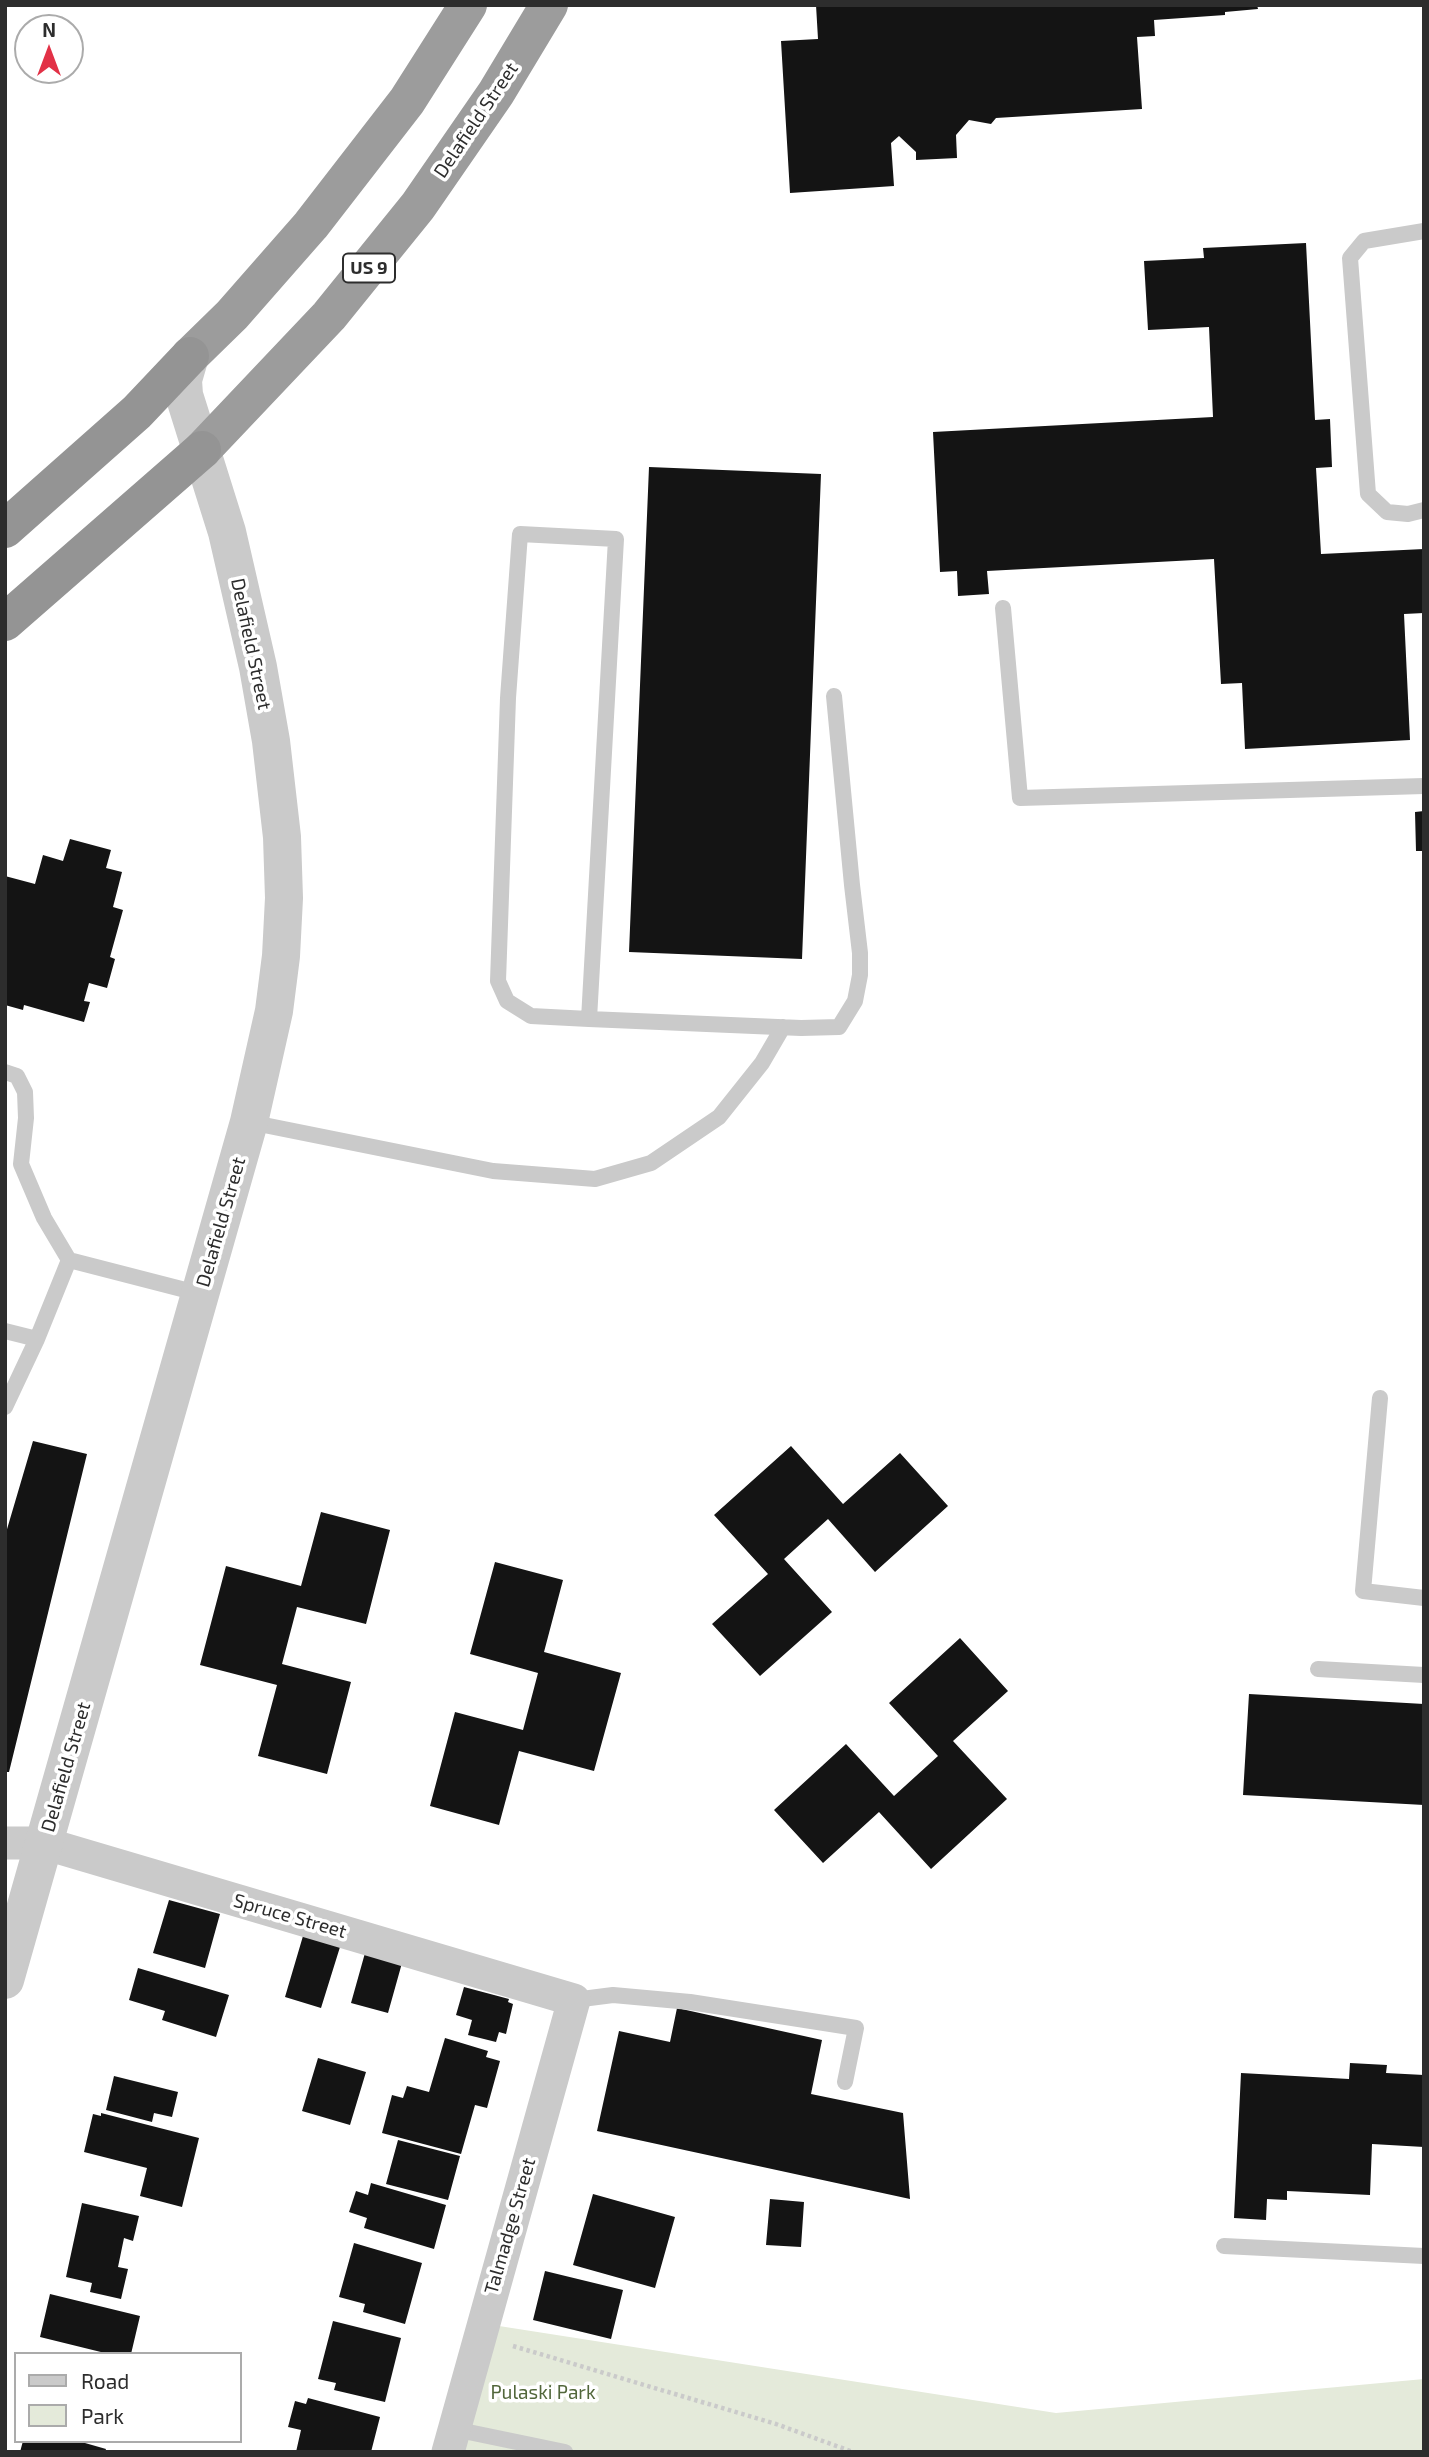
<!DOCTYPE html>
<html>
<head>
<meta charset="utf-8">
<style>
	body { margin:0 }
	#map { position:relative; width:1429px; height:2457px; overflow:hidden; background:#fff; font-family:"Exo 2",sans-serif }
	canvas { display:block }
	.frame { position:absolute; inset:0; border:7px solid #2d2d2d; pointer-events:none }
	.legend { position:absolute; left:14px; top:2352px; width:228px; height:91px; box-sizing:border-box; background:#fff; border:2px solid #ababab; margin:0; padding:9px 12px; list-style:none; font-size:21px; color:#2d2d2d }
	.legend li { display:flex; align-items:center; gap:14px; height:35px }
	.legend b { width:35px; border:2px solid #ababab }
	.north { position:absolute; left:14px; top:14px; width:70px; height:70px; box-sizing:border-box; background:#fff; border:2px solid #ababab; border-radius:50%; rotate:0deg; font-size:19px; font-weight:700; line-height:28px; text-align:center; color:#2d2d2d }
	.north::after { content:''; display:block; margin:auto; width:24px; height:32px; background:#e23146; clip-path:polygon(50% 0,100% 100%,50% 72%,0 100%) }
</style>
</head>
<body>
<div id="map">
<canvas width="1429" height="2457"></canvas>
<div class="frame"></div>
<ul class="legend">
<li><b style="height:9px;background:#cacaca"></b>Road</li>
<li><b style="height:19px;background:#e4eada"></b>Park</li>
</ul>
<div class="north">N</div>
</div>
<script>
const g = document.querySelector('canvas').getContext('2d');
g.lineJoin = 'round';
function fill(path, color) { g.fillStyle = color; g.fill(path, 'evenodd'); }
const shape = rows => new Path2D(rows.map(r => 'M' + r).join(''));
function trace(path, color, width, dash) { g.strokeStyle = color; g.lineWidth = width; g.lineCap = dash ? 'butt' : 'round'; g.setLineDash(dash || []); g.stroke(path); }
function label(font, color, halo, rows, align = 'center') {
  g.font = font + ' "Exo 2",sans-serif'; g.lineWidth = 7; g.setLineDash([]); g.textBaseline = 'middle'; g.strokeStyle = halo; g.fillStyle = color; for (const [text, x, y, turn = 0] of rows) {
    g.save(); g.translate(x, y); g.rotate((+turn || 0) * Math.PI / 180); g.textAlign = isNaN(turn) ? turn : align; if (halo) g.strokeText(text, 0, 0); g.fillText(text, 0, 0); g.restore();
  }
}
fill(shape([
	[499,2326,1056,2413,1424,2379,1424,2452,464,2452]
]), '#e4eada');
fill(shape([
	[816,5,1257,5,1258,9,1225,12,1225,15,1154,20,1155,36,1137,37,1142,109,996,118,991,124,969,120,956,135,957,158,916,160,916,152,899,136,891,143,894,186,790,193,781,41,818,39],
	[1306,243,1315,420,1330,419,1332,467,1316,468,1321,554,1424,549,1424,613,1404,614,1410,740,1245,749,1242,683,1221,684,1214,559,987,571,989,594,958,596,957,571,940,572,933,432,1213,417,1209,327,1148,330,1144,261,1204,258,1203,248],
	[649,467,821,474,802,959,629,952],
	[1424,811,1424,851,1416,851,1415,812],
	[70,839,111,850,106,868,122,872,113,907,123,910,110,957,115,959,107,988,89,983,84,1001,90,1002,84,1022,24,1005,23,1010,5,1005,5,876,35,884,43,855,63,861],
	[33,1441,87,1454,9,1772,5,1772,5,1536],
	[791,1446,843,1504,900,1453,948,1506,875,1572,828,1519,784,1559,832,1612,760,1676,712,1624,768,1574,714,1515],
	[321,1512,390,1530,366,1624,297,1607,282,1664,351,1682,327,1774,258,1756,277,1685,200,1665,226,1566,301,1586],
	[495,1562,563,1580,544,1652,621,1673,594,1771,519,1751,499,1825,430,1806,455,1712,523,1730,538,1673,470,1654],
	[960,1638,1008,1691,953,1741,1007,1799,931,1869,879,1812,823,1863,774,1810,846,1744,894,1796,938,1756,889,1703],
	[1249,1694,1424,1704,1424,1805,1243,1795],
	[169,1900,220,1914,205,1968,153,1953],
	[303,1936,340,1947,321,2008,285,1997],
	[365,1953,402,1963,388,2013,351,2003],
	[138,1968,229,1995,216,2037,162,2020,165,2011,129,2000],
	[464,1987,509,1999,508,2002,513,2004,506,2034,499,2032,496,2042,468,2035,472,2020,456,2015],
	[677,2008,822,2040,811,2094,903,2113,910,2199,597,2131,619,2031,670,2042],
	[445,2038,488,2051,486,2057,500,2061,487,2108,475,2105,461,2154,382,2133,392,2095,403,2098,407,2086,429,2092],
	[318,2058,366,2072,350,2125,302,2111],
	[1350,2063,1387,2065,1386,2073,1424,2075,1424,2147,1372,2144,1370,2195,1287,2191,1287,2200,1267,2199,1266,2220,1234,2218,1241,2073,1349,2079],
	[114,2076,178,2092,172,2117,154,2113,152,2122,106,2110],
	[101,2113,199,2138,182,2207,140,2196,147,2168,84,2152,93,2114,101,2116],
	[398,2140,460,2156,448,2200,386,2184],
	[371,2183,446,2205,434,2249,364,2228,367,2218,349,2212,356,2191,368,2195],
	[593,2194,675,2217,655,2288,573,2265],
	[770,2199,804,2202,801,2247,766,2245],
	[82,2203,139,2216,133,2241,124,2238,118,2267,128,2269,121,2299,90,2292,92,2283,66,2277],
	[354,2243,422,2263,405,2324,363,2312,365,2304,339,2297],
	[545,2271,623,2290,611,2339,533,2320],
	[50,2294,140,2316,131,2354,109,2354,40,2337],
	[333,2321,401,2338,385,2402,334,2390,336,2383,318,2379],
	[308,2398,380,2417,371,2452,296,2452,301,2430,288,2427,295,2401,306,2404],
	[23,2441,78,2441,106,2449,105,2452,20,2452]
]), '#141414');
trace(shape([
	[513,2346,776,2424,853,2452]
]), '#cacaca', 4.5, [3.5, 3.5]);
trace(shape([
	[1424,231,1364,241,1350,258,1368,494,1387,512,1408,514,1424,510],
	[1003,608,1020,798,1424,786],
	[589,1019,616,539,520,534,508,698,498,981,507,1001,531,1016,589,1019,801,1028,839,1027,855,1001,860,975,860,953,852,885,834,696],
	[5,1072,17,1076,25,1092,26,1118,21,1164,44,1218,69,1260,201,1294],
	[249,1122,493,1171,595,1179,651,1163,719,1117,762,1063,783,1027],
	[5,1331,37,1339,69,1260],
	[1380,1398,1363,1591,1424,1598],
	[5,1407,37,1339],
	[1318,1669,1424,1675],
	[574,2000,613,1995,690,2002,856,2028,845,2082],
	[1224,2246,1424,2256],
	[454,2429,565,2452]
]), '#cacaca', 16);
trace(shape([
	[5,1843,43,1843,574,2000,448,2452]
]), '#cacaca', 33);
trace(shape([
	[5,1980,249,1122,274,1011,281,956,284,898,282,837,271,741,258,667,227,532,184,395,183,380,190,356]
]), '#cacaca', 38);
trace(shape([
	[190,356,232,315,311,225,407,101,468,5],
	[202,450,329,316,418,206,496,93,549,5]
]), '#9c9c9c', 38);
trace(shape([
	[5,529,137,412,190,356],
	[5,622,202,450]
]), '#949494', 38);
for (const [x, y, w] of [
	[369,268,52]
]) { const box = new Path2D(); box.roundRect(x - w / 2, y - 14.5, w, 29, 5); g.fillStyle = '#fff'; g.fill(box); trace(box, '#2d2d2d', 2); }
label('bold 18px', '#2d2d2d', null, [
	["US 9",369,268]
]);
label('19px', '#2d2d2d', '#fff', [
	["Delafield Street",476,120,-56],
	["Delafield Street",251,644,78],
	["Delafield Street",221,1222,-74],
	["Delafield Street",66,1767,-74],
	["Spruce Street",290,1916,16],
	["Talmadge Street",510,2226,-74]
]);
label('19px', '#52673b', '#fff', [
	["Pulaski Park",543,2393]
]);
</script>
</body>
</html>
